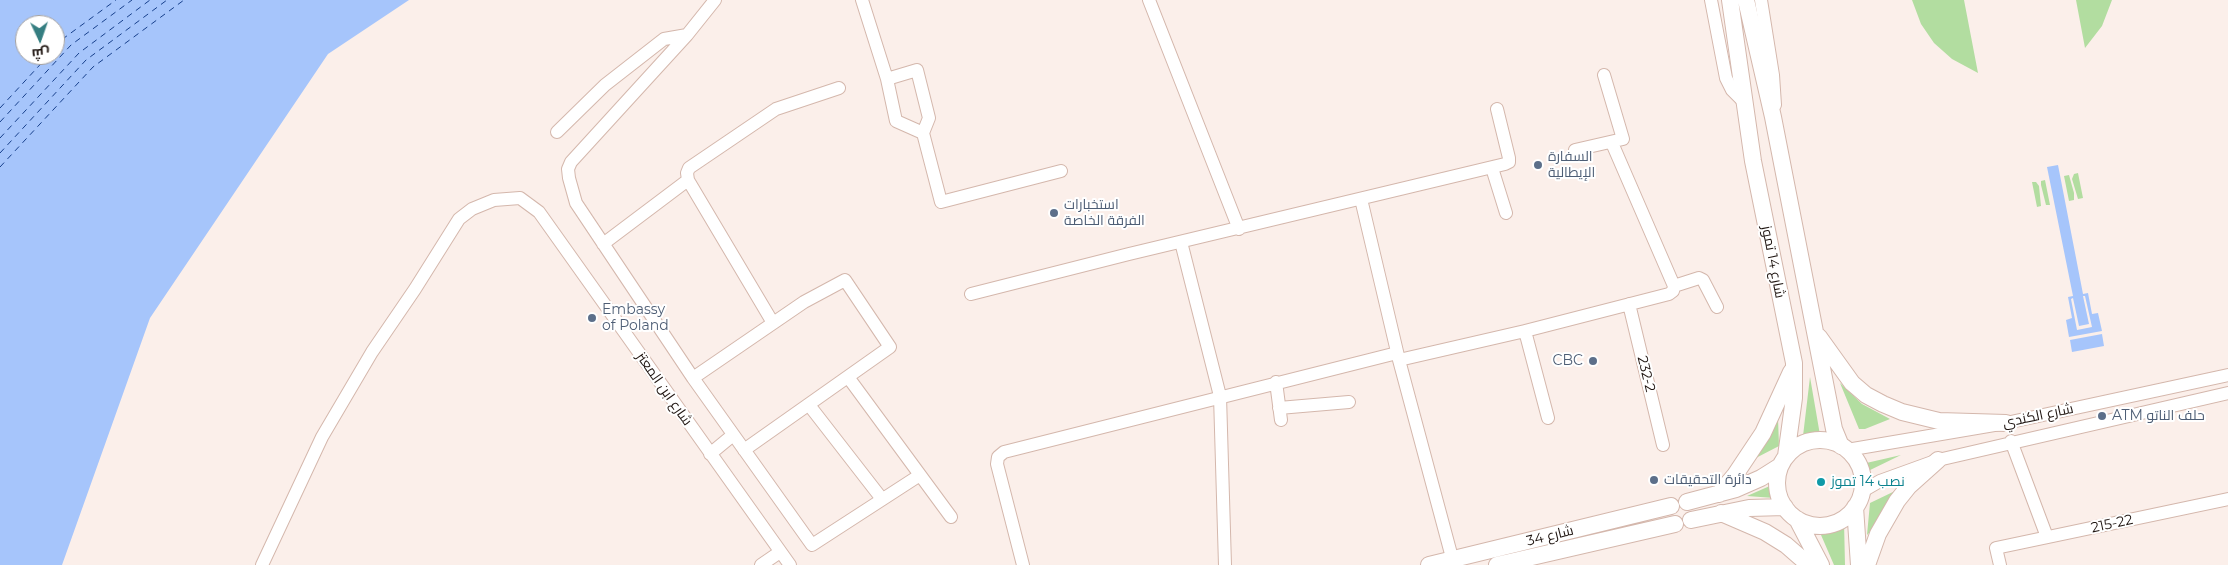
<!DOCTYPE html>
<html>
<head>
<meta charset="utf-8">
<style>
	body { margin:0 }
	#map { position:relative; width:2228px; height:565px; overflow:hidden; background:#fbefea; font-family:Montserrat,Cairo,sans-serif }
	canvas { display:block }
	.north { position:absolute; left:15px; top:15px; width:50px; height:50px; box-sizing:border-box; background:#fff; border:1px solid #a5a19f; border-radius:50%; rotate:177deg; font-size:14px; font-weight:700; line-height:20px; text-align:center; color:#1e1410 }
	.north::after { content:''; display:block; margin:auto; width:18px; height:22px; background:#357e81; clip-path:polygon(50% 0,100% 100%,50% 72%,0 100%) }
</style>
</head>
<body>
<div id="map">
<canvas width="2228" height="565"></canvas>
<div class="north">ش</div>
</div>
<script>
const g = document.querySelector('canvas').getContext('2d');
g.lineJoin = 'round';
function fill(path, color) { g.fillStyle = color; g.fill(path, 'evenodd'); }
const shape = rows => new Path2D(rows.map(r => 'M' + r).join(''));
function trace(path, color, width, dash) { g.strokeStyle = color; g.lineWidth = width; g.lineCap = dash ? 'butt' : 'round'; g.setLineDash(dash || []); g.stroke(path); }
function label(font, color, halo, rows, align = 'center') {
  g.font = font + ' Montserrat,Cairo,sans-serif'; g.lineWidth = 4; g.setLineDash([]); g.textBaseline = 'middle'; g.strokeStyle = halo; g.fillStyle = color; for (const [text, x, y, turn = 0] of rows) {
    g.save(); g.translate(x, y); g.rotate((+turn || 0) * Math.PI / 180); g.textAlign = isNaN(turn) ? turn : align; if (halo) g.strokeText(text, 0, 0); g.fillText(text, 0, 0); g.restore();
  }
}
fill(shape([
	[1912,0,1964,0,1978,73,1952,59,1934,43,1921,24],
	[2076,0,2112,0,2102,26,2085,48],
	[2078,173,2083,198,2078,199,2072,179,2074,174],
	[2069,175,2074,193,2074,200,2069,201,2064,176],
	[2045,180,2050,205,2046,205,2041,185,2041,181],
	[2032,182,2036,182,2039,186,2041,206,2037,207],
	[1810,377,1820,435,1811,434,1803,436],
	[1840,383,1862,404,1890,419,1865,429,1859,429],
	[1778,418,1779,446,1750,461],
	[1901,455,1864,473,1862,464],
	[1772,485,1774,498,1747,496],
	[1895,491,1869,533,1867,535,1870,503],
	[1844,521,1845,565,1834,565,1818,528,1835,527]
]), '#b2dda0');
fill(shape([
	[0,0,409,0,328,54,150,318,62,565,0,565],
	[25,25,55,25,55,55,25,55],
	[2058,165,2083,294,2088,293,2092,314,2098,313,2102,331,2069,337,2066,320,2072,318,2068,297,2073,296,2047,167],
	[2083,296,2085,296,2092,327,2077,330,2071,299,2073,298,2079,326,2089,324],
	[2102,334,2104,346,2072,352,2070,340]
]), '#a6c5fb');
trace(shape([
	[55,48,64,38,116,0],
	[0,108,49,55],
	[0,122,71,45,132,0],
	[0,138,79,53,150,0],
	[0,153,86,60,167,0],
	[0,167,93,67,184,0]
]), '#17408c', 1, [6, 5]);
const minor = shape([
	[715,0,687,35,571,162,568,169,569,178,576,203,693,378,812,545,920,475],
	[862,0,887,79,896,121,923,133],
	[1149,0,1239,229],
	[1711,0,1726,78,1732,90,1743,101],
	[1761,0,1773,75,1775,105],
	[887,79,917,70,929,118,923,133,941,202,1061,171],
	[557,132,605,85,664,39,687,35],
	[1575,150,1623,139,1604,75],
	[1492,168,1506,213],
	[1361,199,1399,360,1454,565],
	[1181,242,1220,396,1225,565],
	[603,244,688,180],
	[1674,286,1699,278,1703,280,1717,307],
	[971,294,1129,254,1505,164,1509,162,1509,158,1497,109],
	[1629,304,1663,445],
	[773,323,688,180,687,173,689,168,776,109,839,88],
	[1525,331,1548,418],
	[1399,360,1525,331,1669,294,1673,291,1674,286,1612,143],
	[848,377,951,517],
	[693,378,804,302,845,280,890,347,744,450],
	[1276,382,1281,420],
	[809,405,882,499],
	[1279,408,1349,402],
	[2011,441,2047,537],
	[1847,450,2006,423,2228,375],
	[710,454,733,435],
	[1861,492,1880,481,1938,460,2228,393],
	[262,565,322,437,372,352,415,289,459,219,472,209,494,200,520,198,539,212,790,565],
	[761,565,780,552],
	[1023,565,997,464,998,457,1004,452,1397,353],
	[2000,565,1996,548,2228,499]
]);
const major = shape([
	[1730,0,1753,161,1794,363,1794,398,1786,456],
	[1746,0,1773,117,1834,429,1841,446],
	[1819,337,1852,383,1866,395,1883,404,1902,412,1939,421,2006,423],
	'1777 483a43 43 0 1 1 86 0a43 43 0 1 1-86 0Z',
	[1719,494,1735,475,1763,433,1791,372],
	[1687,502,1736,489,1761,478,1780,466],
	[1855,507,1859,565],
	[1721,513,1765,532,1786,545,1809,565],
	[1797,519,1821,565],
	[1691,520,1749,508,1785,507],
	[1429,565,1671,506],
	[1497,565,1675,524],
	[1867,565,1878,534,1897,501,1909,486,1938,460]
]);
trace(minor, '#d4b7ac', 14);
trace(major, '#d4b7ac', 18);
trace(minor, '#fff', 12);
trace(major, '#fff', 16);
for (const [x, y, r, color] of [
	[1538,165,5,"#5c6f8a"],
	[1054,213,5,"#5c6f8a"],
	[592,318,5,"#5c6f8a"],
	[1593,361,5,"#5c6f8a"],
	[2102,416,5,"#5c6f8a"],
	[1654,480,5,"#5c6f8a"],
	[1821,482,5,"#0f9aa8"]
]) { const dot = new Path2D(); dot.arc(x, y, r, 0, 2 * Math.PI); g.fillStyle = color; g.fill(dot); trace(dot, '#fff', 2); }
label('14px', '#4e5e75', '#fff', [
	["السفارة",1548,157],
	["الإيطالية",1548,173],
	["استخبارات",1064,205],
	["الفرقة الخاصة",1064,221],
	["Embassy",602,310],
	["of Poland",602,326],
	["CBC",1583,361,"right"],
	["ATM حلف الناتو",2112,416],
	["دائرة التحقيقات",1664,480]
], 'left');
label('14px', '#1e1410', '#fff', [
	["شارع 14 تموز",1773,262,79],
	["232-2",1646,374,76],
	["شارع ابن المعتز",664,389,55],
	["شارع الكندي",2038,416,-12],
	["215-22",2112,524,-12],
	["شارع 34",1550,536,-14]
]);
label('14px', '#0d838f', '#fff', [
	["نصب 14 تموز",1831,482]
], 'left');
</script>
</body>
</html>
